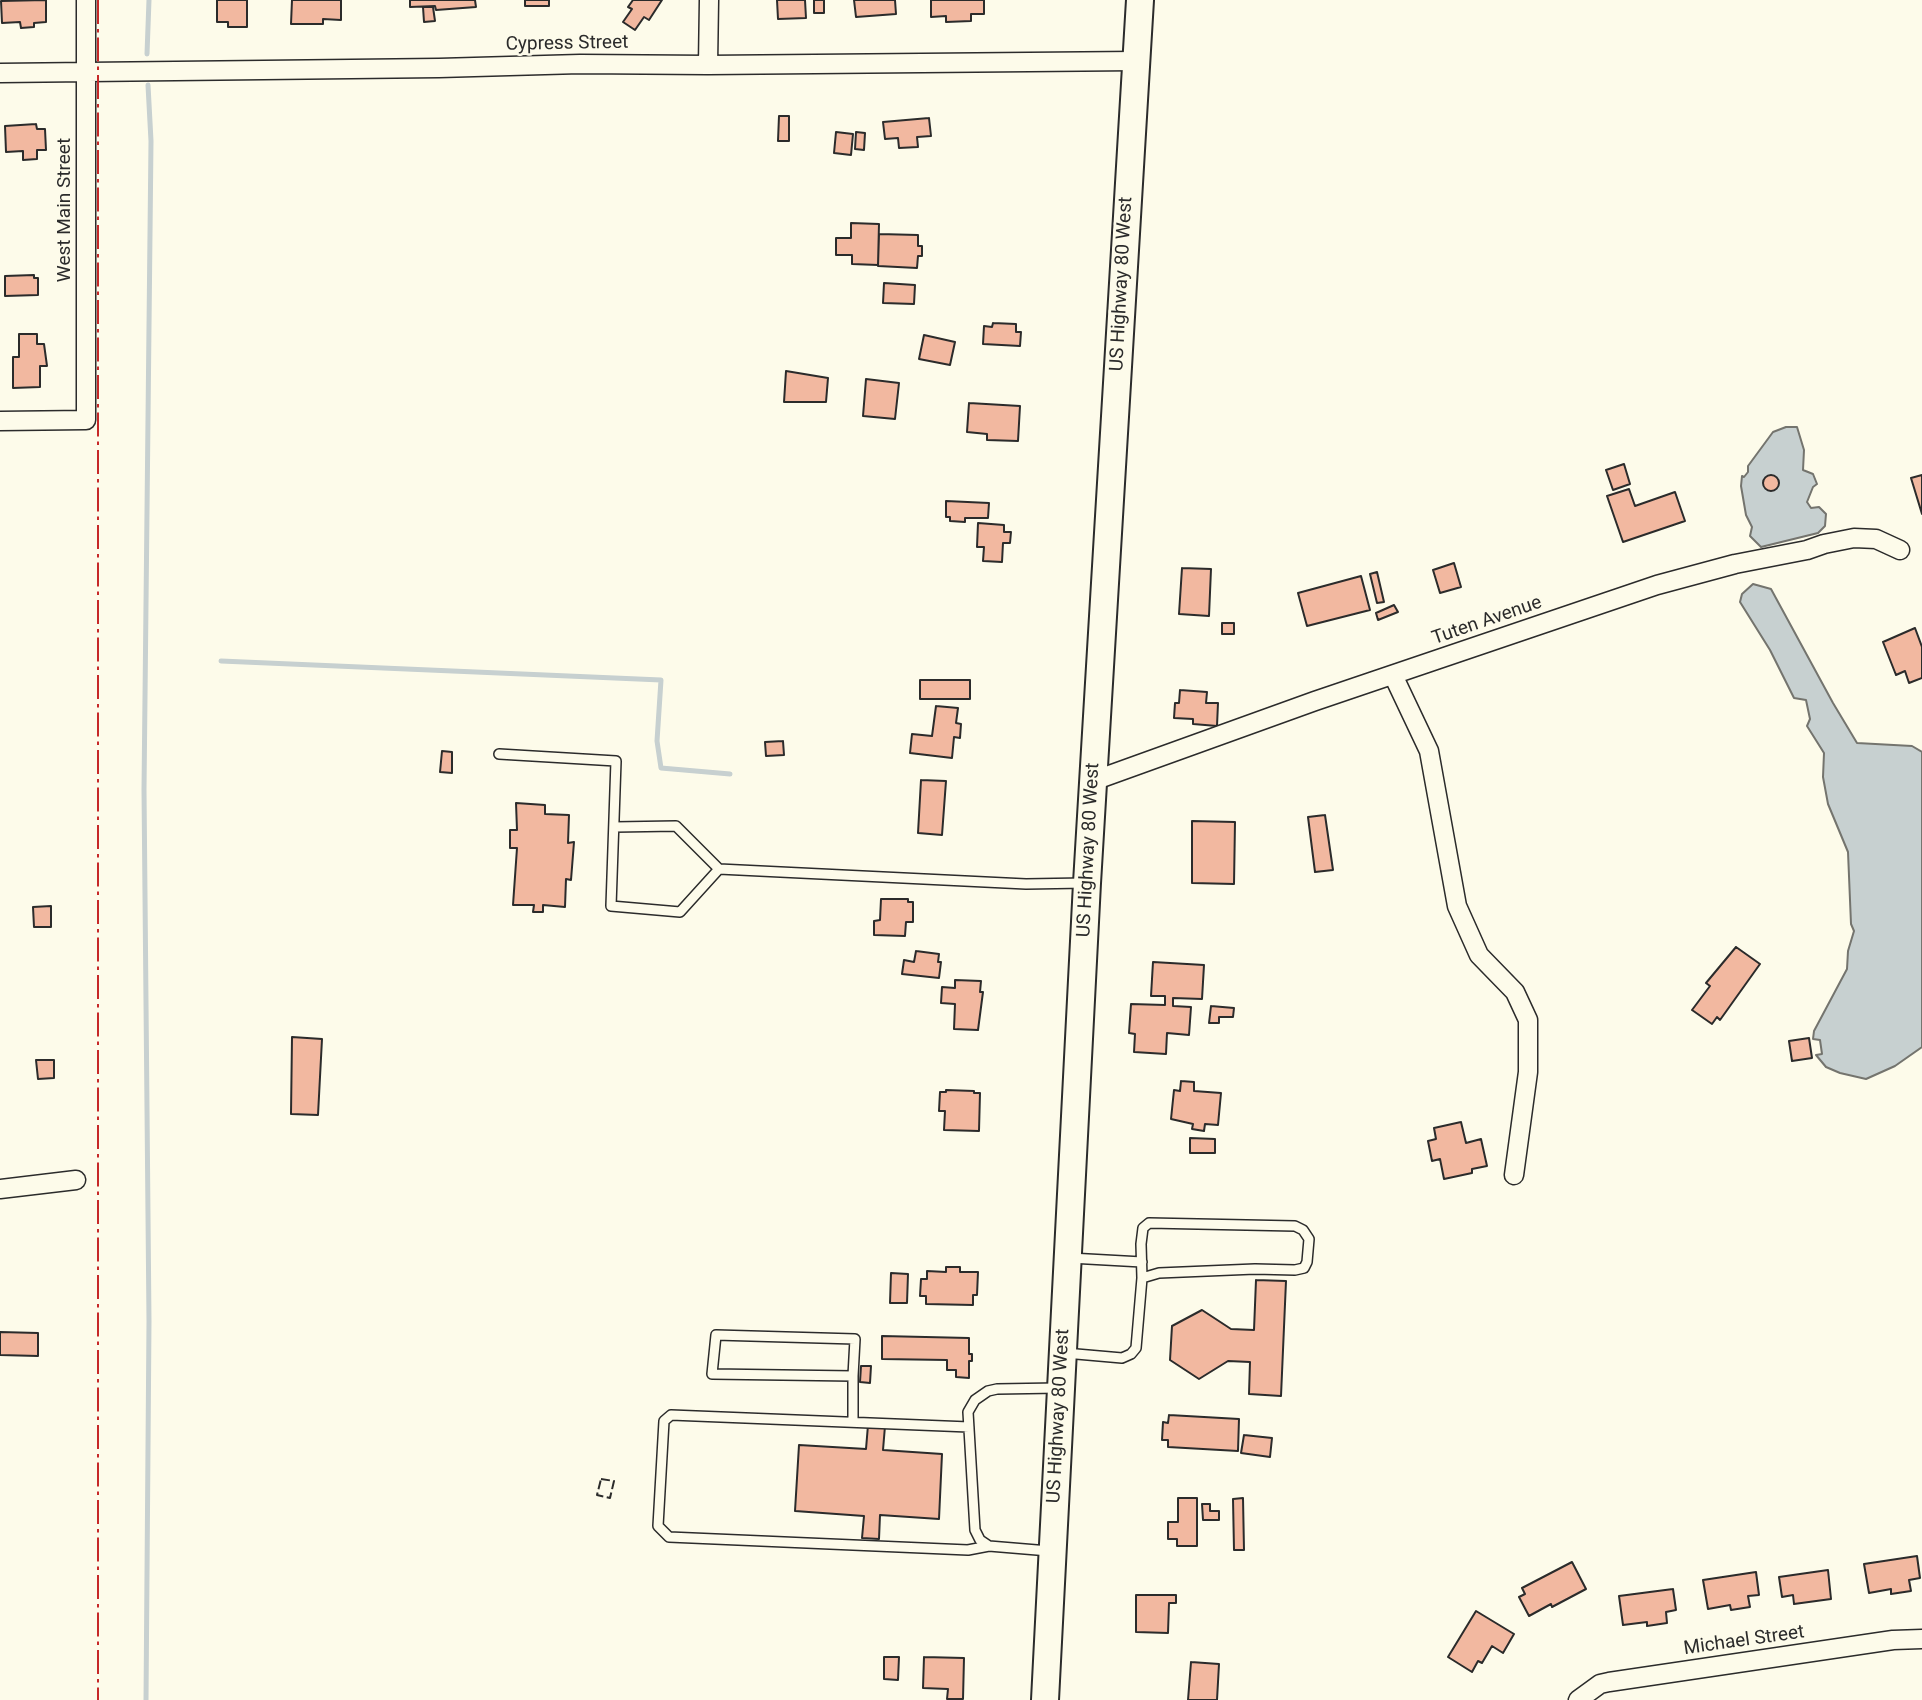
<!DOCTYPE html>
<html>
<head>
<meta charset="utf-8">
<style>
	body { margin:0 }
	canvas { display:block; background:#fdfbea }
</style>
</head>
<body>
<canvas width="1922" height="1700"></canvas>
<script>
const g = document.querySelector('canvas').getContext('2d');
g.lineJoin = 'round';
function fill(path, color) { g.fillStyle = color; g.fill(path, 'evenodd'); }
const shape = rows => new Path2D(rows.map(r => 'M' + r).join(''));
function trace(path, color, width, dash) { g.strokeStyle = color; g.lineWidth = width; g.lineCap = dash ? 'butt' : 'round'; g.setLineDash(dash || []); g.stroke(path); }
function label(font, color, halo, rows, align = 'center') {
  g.font = font + ' Roboto,sans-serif'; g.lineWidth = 5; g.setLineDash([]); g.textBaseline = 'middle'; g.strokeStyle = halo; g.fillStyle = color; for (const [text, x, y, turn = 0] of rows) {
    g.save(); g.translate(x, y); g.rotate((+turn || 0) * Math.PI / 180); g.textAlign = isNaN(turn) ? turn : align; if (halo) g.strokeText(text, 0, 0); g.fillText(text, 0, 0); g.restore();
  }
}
const water = shape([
	[1786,427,1797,427,1804,450,1803,470,1813,474,1817,484,1813,487,1807,502,1811,508,1819,507,1826,514,1825,526,1818,533,1761,547,1750,536,1752,527,1746,515,1741,486,1742,476,1744,477,1748,472,1748,466,1773,432,1786,427],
	[1753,584,1771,589,1833,703,1857,743,1912,746,1922,752,1922,1047,1895,1066,1866,1079,1840,1073,1826,1067,1816,1055,1822,1054,1820,1040,1813,1039,1814,1031,1847,969,1848,951,1854,931,1851,924,1848,852,1828,804,1823,777,1824,753,1807,726,1810,719,1806,700,1794,698,1770,650,1740,602,1742,594,1753,584]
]);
fill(water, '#c7d0d0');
trace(water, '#74746e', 2);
trace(shape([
	[147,54,149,0],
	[221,661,661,680,657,741,661,768,730,774],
	[146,1700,149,1321,144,789,151,141,148,85]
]), '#c7d0d0', 5);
const building = shape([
	[46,0,46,22,34,23,34,27,21,28,20,22,2,23,1,1,46,0],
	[217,0,247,0,247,27,228,27,228,22,217,22,217,0],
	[292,0,341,0,341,20,323,19,323,24,291,24,292,0],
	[410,0,475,0,476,7,436,10,435,6,410,7,410,0],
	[525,0,549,0,549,6,525,6,525,0],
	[633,0,662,0,649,20,644,17,635,30,623,22,632,9,628,7,633,0],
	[777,0,805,0,806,18,778,19,777,0],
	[814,0,824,0,824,13,814,13,814,0],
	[854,0,895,0,896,14,856,17,854,0],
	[931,0,984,0,984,14,971,14,971,21,946,22,946,16,931,17,931,0],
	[423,7,433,7,435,21,424,22,423,7],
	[779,116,789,116,789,141,778,141,779,116],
	[929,118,931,136,917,137,918,147,899,148,898,138,885,139,883,122,929,118],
	[36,124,37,129,45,129,46,150,37,150,37,159,23,160,23,151,6,152,5,126,36,124],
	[836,132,853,134,851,155,834,153,836,132],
	[856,132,865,133,864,150,855,149,856,132],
	[851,223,879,224,878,265,852,264,852,255,836,255,836,238,851,238,851,223],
	[879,234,918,235,918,246,922,246,922,256,918,256,917,268,878,266,879,234],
	[34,275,34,278,38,278,38,295,5,296,5,276,34,275],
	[884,283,915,285,914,304,883,303,884,283],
	[993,323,1016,324,1016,332,1021,332,1020,346,983,344,984,326,992,327,993,323],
	[19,334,37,334,37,344,44,344,47,366,40,366,40,387,13,388,13,357,19,357,19,334],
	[924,335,955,342,950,365,919,359,924,335],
	[786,371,828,378,826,402,784,402,786,371],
	[866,379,899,383,895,419,863,416,866,379],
	[969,403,1020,406,1018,441,987,440,987,434,967,432,969,403],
	[1624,464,1630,484,1613,490,1606,470,1624,464],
	[1922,475,1922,514,1911,478,1922,475],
	'1763 483a8 8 0 1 1 16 0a8 8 0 1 1-16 0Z',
	[1629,489,1635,506,1675,492,1685,521,1623,542,1607,496,1629,489],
	[946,501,989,503,988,518,965,518,965,522,950,521,950,517,946,517,946,501],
	[978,523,1004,525,1004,532,1011,532,1010,543,1003,543,1002,562,983,561,984,547,977,547,978,523],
	[1454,563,1461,587,1440,593,1433,570,1454,563],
	[1182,568,1211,569,1209,616,1179,614,1182,568],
	[1377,572,1384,602,1377,603,1370,574,1377,572],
	[1361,576,1370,610,1307,626,1298,593,1361,576],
	[1394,605,1398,612,1378,620,1376,613,1394,605],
	[1222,623,1234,623,1234,634,1222,634,1222,623],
	[1915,628,1922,647,1922,678,1909,683,1905,671,1896,675,1883,642,1915,628],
	[920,680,970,680,970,699,920,699,920,680],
	[1180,690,1207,692,1206,703,1218,703,1217,726,1193,724,1193,719,1174,718,1175,703,1179,703,1180,690],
	[936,706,958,708,956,723,961,724,960,738,954,737,952,758,910,753,912,734,932,736,936,706],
	[783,741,784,755,766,756,765,742,783,741],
	[442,751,452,752,452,773,440,772,442,751],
	[921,780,946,781,942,835,918,833,921,780],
	[516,803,545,805,545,814,569,815,568,843,574,842,571,880,566,879,565,907,543,905,543,912,533,912,534,905,513,905,517,848,510,848,510,830,517,830,516,803],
	[1325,815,1333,870,1315,872,1308,817,1325,815],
	[1192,821,1235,822,1234,884,1192,883,1192,821],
	[881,899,908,899,908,902,913,902,913,922,906,922,905,936,874,935,874,921,880,920,881,899],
	[51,906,51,927,34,927,33,907,51,906],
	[1736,947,1760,964,1720,1020,1717,1017,1712,1024,1692,1010,1710,986,1706,983,1736,947],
	[916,951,939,954,938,962,941,962,939,978,902,974,904,960,914,962,916,951],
	[1153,962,1204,965,1202,999,1173,998,1173,1006,1191,1007,1189,1035,1167,1033,1166,1054,1134,1052,1135,1034,1129,1033,1131,1004,1165,1005,1165,996,1151,996,1153,962],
	[955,980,981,981,980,992,983,992,978,1030,954,1029,955,1004,941,1003,942,987,955,988,955,980],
	[1211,1006,1234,1008,1233,1017,1219,1017,1219,1023,1209,1023,1211,1006],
	[292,1037,322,1039,318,1115,291,1114,292,1037],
	[1809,1038,1812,1058,1792,1061,1789,1041,1809,1038],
	[36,1060,54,1060,54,1078,38,1079,36,1060],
	[1181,1081,1194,1082,1194,1091,1221,1093,1218,1125,1205,1124,1204,1131,1192,1129,1193,1124,1171,1119,1174,1090,1180,1091,1181,1081],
	[946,1090,974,1091,974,1093,980,1093,979,1131,944,1130,945,1111,939,1111,940,1092,946,1092,946,1090],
	[1461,1122,1466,1143,1481,1139,1487,1166,1472,1169,1472,1173,1444,1179,1440,1159,1432,1161,1428,1141,1436,1139,1434,1128,1461,1122],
	[1190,1138,1215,1139,1215,1153,1190,1153,1190,1138],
	[946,1267,960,1267,960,1272,978,1272,977,1295,973,1295,973,1305,926,1304,926,1296,920,1296,921,1279,927,1279,927,1271,946,1272,946,1267],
	[891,1273,908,1274,907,1303,890,1303,891,1273],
	[1256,1280,1286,1281,1281,1396,1249,1394,1250,1362,1228,1361,1199,1379,1170,1360,1172,1326,1202,1310,1231,1329,1254,1330,1256,1280],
	[0,1332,38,1333,38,1356,0,1355,0,1332],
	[882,1336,969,1338,969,1354,972,1354,972,1361,969,1361,969,1378,956,1377,956,1370,947,1370,947,1360,882,1359,882,1336],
	[861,1366,871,1366,870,1383,860,1382,861,1366],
	[1169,1415,1239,1419,1238,1451,1168,1447,1168,1440,1162,1440,1163,1422,1168,1423,1169,1415],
	[868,1425,885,1426,883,1450,942,1454,939,1519,880,1515,879,1539,862,1538,864,1516,795,1511,799,1445,866,1449,868,1425],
	[1244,1435,1272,1438,1270,1457,1241,1453,1244,1435],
	[1178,1498,1197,1498,1197,1546,1177,1546,1177,1539,1168,1539,1168,1522,1178,1522,1178,1498],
	[1243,1498,1244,1550,1234,1550,1233,1499,1243,1498],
	[1202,1504,1210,1504,1210,1511,1219,1511,1219,1520,1203,1520,1202,1504],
	[1917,1556,1920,1578,1909,1580,1911,1591,1891,1594,1891,1589,1869,1593,1864,1564,1917,1556],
	[1572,1562,1586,1589,1552,1607,1551,1604,1529,1616,1519,1597,1525,1594,1522,1588,1572,1562],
	[1828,1570,1831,1599,1794,1604,1793,1595,1782,1597,1779,1577,1828,1570],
	[1756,1572,1759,1595,1748,1596,1750,1607,1731,1610,1730,1605,1708,1609,1703,1580,1756,1572],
	[1673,1589,1676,1610,1666,1612,1667,1623,1647,1626,1647,1622,1623,1625,1619,1596,1673,1589],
	[1136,1595,1176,1595,1176,1603,1169,1603,1168,1633,1136,1632,1136,1595],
	[1476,1611,1514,1634,1503,1653,1492,1646,1482,1663,1478,1661,1472,1672,1448,1657,1476,1611],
	[884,1657,899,1657,898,1680,884,1679,884,1657],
	[924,1657,964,1658,963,1699,947,1699,948,1689,923,1688,924,1657],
	[1191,1662,1219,1664,1217,1700,1188,1700,1191,1662]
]);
fill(building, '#f2b8a0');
trace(building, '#2b2b2b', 2);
const service = shape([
	[499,754,616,761,611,906,680,912,719,869],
	[615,827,676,826,719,869,1026,884,1085,883],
	[1070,1258,1142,1262],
	[1065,1353,1122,1358,1131,1354,1136,1348,1142,1278,1141,1244,1143,1228,1149,1223,1295,1226,1303,1230,1309,1239,1307,1262,1304,1268,1295,1270,1255,1269,1159,1273,1142,1278],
	[853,1422,853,1376,712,1374,716,1335,855,1339,853,1376],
	[969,1427,671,1415,664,1421,658,1526,669,1537,968,1550,989,1546],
	[1049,1551,989,1546,980,1540,975,1530,968,1412,975,1400,988,1391,997,1389,1058,1388]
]);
const minor = shape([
	[708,65,709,0],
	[0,73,439,68,580,64,708,65,1136,61],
	[0,421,86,420,86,0],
	[1393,675,1429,751,1457,906,1479,955,1515,992,1528,1020,1528,1072,1514,1175],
	[1093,781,1315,701,1657,585,1735,564,1807,550,1824,544,1854,538,1876,539,1900,550],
	[0,1189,76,1180],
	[1578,1700,1600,1684,1609,1682,1893,1640,1922,1639]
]);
const primary = shape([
	[1045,1700,1087,883,1140,0]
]);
trace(service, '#2b2b2b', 12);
trace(minor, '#2b2b2b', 21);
trace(primary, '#2b2b2b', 30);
trace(service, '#fdfbea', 9);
trace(minor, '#fdfbea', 18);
trace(primary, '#fdfbea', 26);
trace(shape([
	[601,1479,614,1481,610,1498,597,1495,601,1479]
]), '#2b2b2b', 2, [9, 3.5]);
trace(shape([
	[98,0,98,1700]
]), '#c62828', 2, [24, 5, 3.5, 5]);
label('19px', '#2b2b2b', '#fdfbea', [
	["Cypress Street",567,44,-1],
	["West Main Street",65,210,-90],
	["US Highway 80 West",1122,284,-87],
	["Tuten Avenue",1487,621,-19],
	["US Highway 80 West",1089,850,-87],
	["US Highway 80 West",1059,1416,-87],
	["Michael Street",1744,1641,-8]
]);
</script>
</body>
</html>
